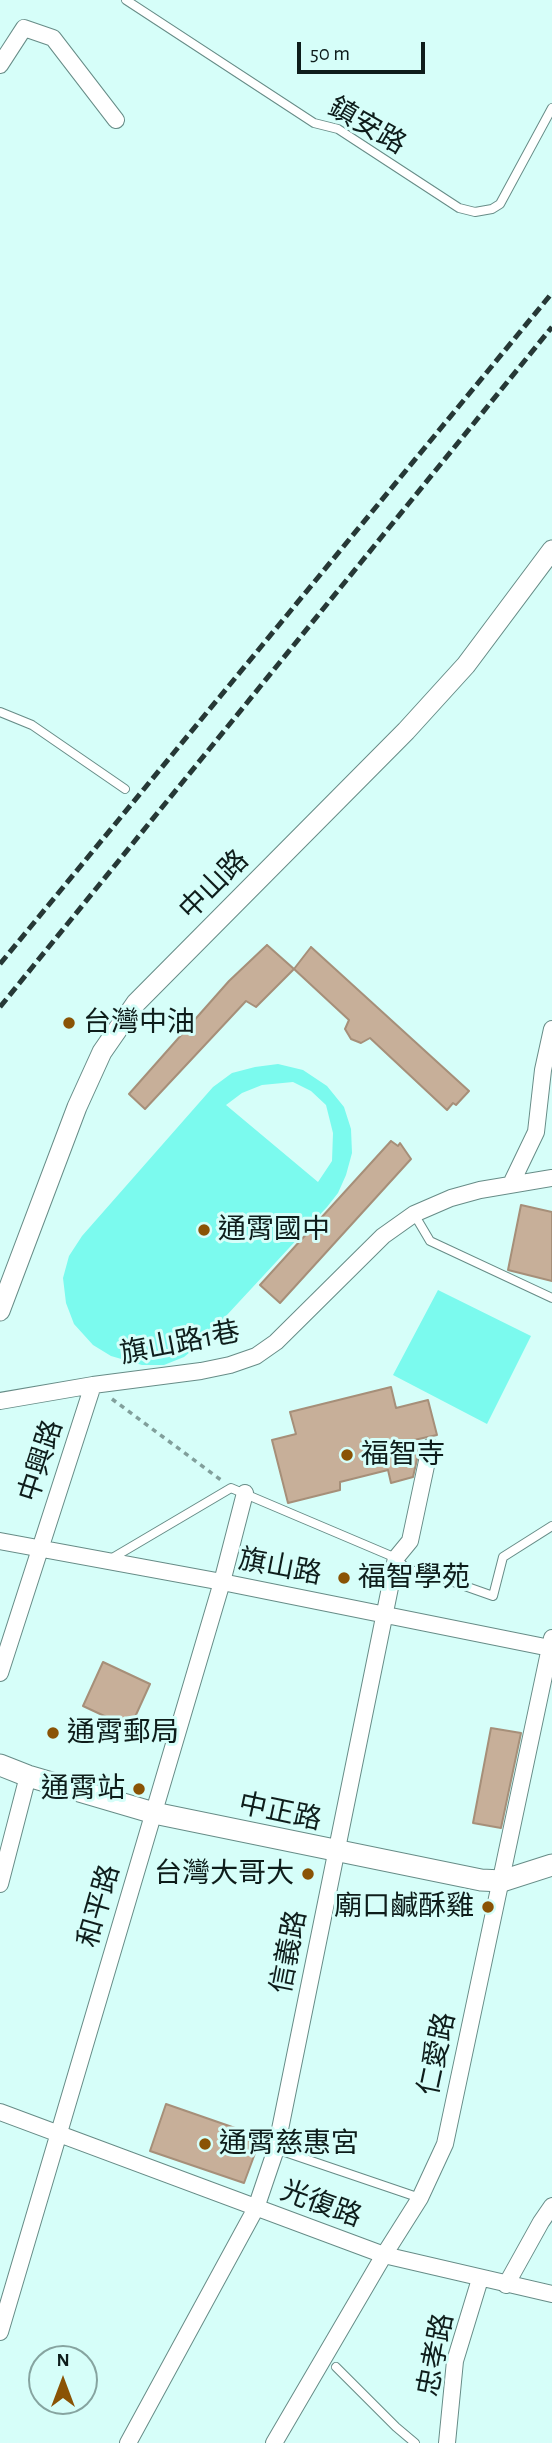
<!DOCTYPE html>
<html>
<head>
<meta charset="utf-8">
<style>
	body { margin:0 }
	#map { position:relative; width:552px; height:2443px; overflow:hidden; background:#d6fef9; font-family:"Alegreya Sans",sans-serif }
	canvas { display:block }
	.north { position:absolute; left:28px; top:2345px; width:70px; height:70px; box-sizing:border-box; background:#d6fef9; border:2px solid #86a4a0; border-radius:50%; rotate:0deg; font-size:19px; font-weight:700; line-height:28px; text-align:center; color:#0e1d1b }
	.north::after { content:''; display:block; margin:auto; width:24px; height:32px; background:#8a5305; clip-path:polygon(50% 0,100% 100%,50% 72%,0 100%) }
	.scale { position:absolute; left:297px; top:42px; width:128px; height:32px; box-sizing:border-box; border:4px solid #0e1d1b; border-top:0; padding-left:9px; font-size:21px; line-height:24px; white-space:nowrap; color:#0e1d1b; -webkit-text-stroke:5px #d6fef9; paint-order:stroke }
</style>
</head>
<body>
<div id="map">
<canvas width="552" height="2443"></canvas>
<div class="north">N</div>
<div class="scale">50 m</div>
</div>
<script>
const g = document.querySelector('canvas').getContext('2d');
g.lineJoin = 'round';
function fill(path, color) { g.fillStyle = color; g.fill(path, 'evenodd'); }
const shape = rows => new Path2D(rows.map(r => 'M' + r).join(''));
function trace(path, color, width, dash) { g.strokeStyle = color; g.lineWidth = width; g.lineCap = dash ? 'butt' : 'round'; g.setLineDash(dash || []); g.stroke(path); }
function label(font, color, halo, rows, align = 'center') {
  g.font = font + ' "Alegreya Sans","Noto Sans TC",sans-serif'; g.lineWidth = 6; g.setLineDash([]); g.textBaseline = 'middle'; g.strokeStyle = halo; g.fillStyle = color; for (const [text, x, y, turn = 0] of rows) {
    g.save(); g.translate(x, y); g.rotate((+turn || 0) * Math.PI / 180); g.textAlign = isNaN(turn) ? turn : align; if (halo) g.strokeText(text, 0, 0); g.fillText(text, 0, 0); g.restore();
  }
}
fill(shape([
	[278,1064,303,1070,327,1086,344,1107,351,1129,352,1153,346,1175,338,1193,327,1207,201,1343,184,1357,164,1365,142,1365,111,1356,93,1345,74,1324,66,1303,63,1278,69,1256,82,1236,213,1087,232,1073,255,1067],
	[293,1082,311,1091,326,1105,333,1133,332,1161,318,1182,226,1105,242,1093,262,1085],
	[438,1290,531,1336,487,1424,393,1375]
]), '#7bfaee');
const building = shape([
	[267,945,294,969,256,1007,246,1001,145,1109,129,1094,229,981,267,945],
	[311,947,469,1091,456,1105,453,1103,447,1110,370,1038,361,1043,351,1039,345,1029,349,1020,294,969,311,947],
	[391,1141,398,1146,400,1143,411,1159,280,1303,260,1285,391,1141],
	[521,1205,552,1212,552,1281,508,1270,521,1205],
	[391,1387,396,1408,428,1400,437,1435,414,1440,418,1455,413,1477,391,1483,388,1470,340,1482,340,1490,288,1503,272,1440,296,1434,290,1412,391,1387],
	[103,1662,150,1684,130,1728,83,1706,103,1662],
	[491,1728,521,1733,501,1828,473,1823,491,1728],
	[166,2104,261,2137,244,2183,150,2151,166,2104]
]);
fill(building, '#c7af99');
trace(building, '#a68f79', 2);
const service = shape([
	[126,0,314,123,338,129,459,208,475,212,492,209,500,204,552,108],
	[0,712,32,725,125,789],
	[414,1214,430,1241,552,1298],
	[109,1560,231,1488,396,1558,407,1569,442,1578,493,1596,503,1557,552,1526],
	[276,2149,420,2198],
	[336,2367,396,2427,415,2443]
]);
const minor = shape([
	[0,65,24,28,53,38,116,120],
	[511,1184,536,1132,543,1070,552,1029],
	[0,1401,93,1385,201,1371,230,1365,256,1356,276,1342,383,1236,414,1214,451,1198,480,1190,552,1178],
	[0,1541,222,1582,550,1648],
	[0,1673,93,1385],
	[0,1884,28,1776],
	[0,2112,384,2255,552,2294],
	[506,2285,541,2222,552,2206],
	[0,2332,222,1582,245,1493],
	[128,2443,256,2208,276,2149,396,1558,410,1541,430,1447],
	[274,2443,384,2255,420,2198,445,2144,552,1638],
	[447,2443,455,2361,480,2279]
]);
const tertiary = shape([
	[0,1311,77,1107,102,1052,136,1003,406,731,466,665,552,550]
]);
const secondary = shape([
	[0,1765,28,1776,154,1813,481,1880,502,1881,552,1865]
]);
trace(service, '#678c87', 10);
trace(minor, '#678c87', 18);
trace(tertiary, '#678c87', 21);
trace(secondary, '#678c87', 23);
trace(shape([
	[112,1399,221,1480]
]), '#819f9b', 3.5, [5, 5]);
trace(service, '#fff', 8);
trace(minor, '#fff', 16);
trace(tertiary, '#fff', 19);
trace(secondary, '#fff', 21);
trace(shape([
	[0,964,552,293],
	[0,1007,552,327]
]), '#263836', 5, [10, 5]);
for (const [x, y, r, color] of [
	[69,1023,7,"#8a5305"],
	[204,1230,7,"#8a5305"],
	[347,1455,7,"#8a5305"],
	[344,1578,7,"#8a5305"],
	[53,1733,7,"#8a5305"],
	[139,1789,7,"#8a5305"],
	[308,1874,7,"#8a5305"],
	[488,1907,7,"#8a5305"],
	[205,2144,7,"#8a5305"]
]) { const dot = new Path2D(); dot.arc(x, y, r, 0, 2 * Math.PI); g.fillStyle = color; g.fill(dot); trace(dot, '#d6fef9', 2.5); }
label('28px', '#0e1d1b', '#d6fef9', [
	["鎮安路",367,126,30],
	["中山路",214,885,-45],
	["旗山路1巷",180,1343,-11],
	["中興路",41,1461,-72],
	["旗山路",280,1567,11],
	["中正路",280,1812,12],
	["和平路",99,1906,-74],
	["信義路",289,1952,-79],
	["仁愛路",437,2054,-78],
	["光復路",321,2204,20],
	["忠孝路",436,2355,-79]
]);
label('28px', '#0e1d1b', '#d6fef9', [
	["台灣中油",83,1023],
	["通霄國中",218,1230],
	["福智寺",361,1455],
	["福智學苑",358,1578],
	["通霄郵局",67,1733],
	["通霄站",125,1789,"right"],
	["台灣大哥大",294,1874,"right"],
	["廟口鹹酥雞",474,1907,"right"],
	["通霄慈惠宮",219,2144]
], 'left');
</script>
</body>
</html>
